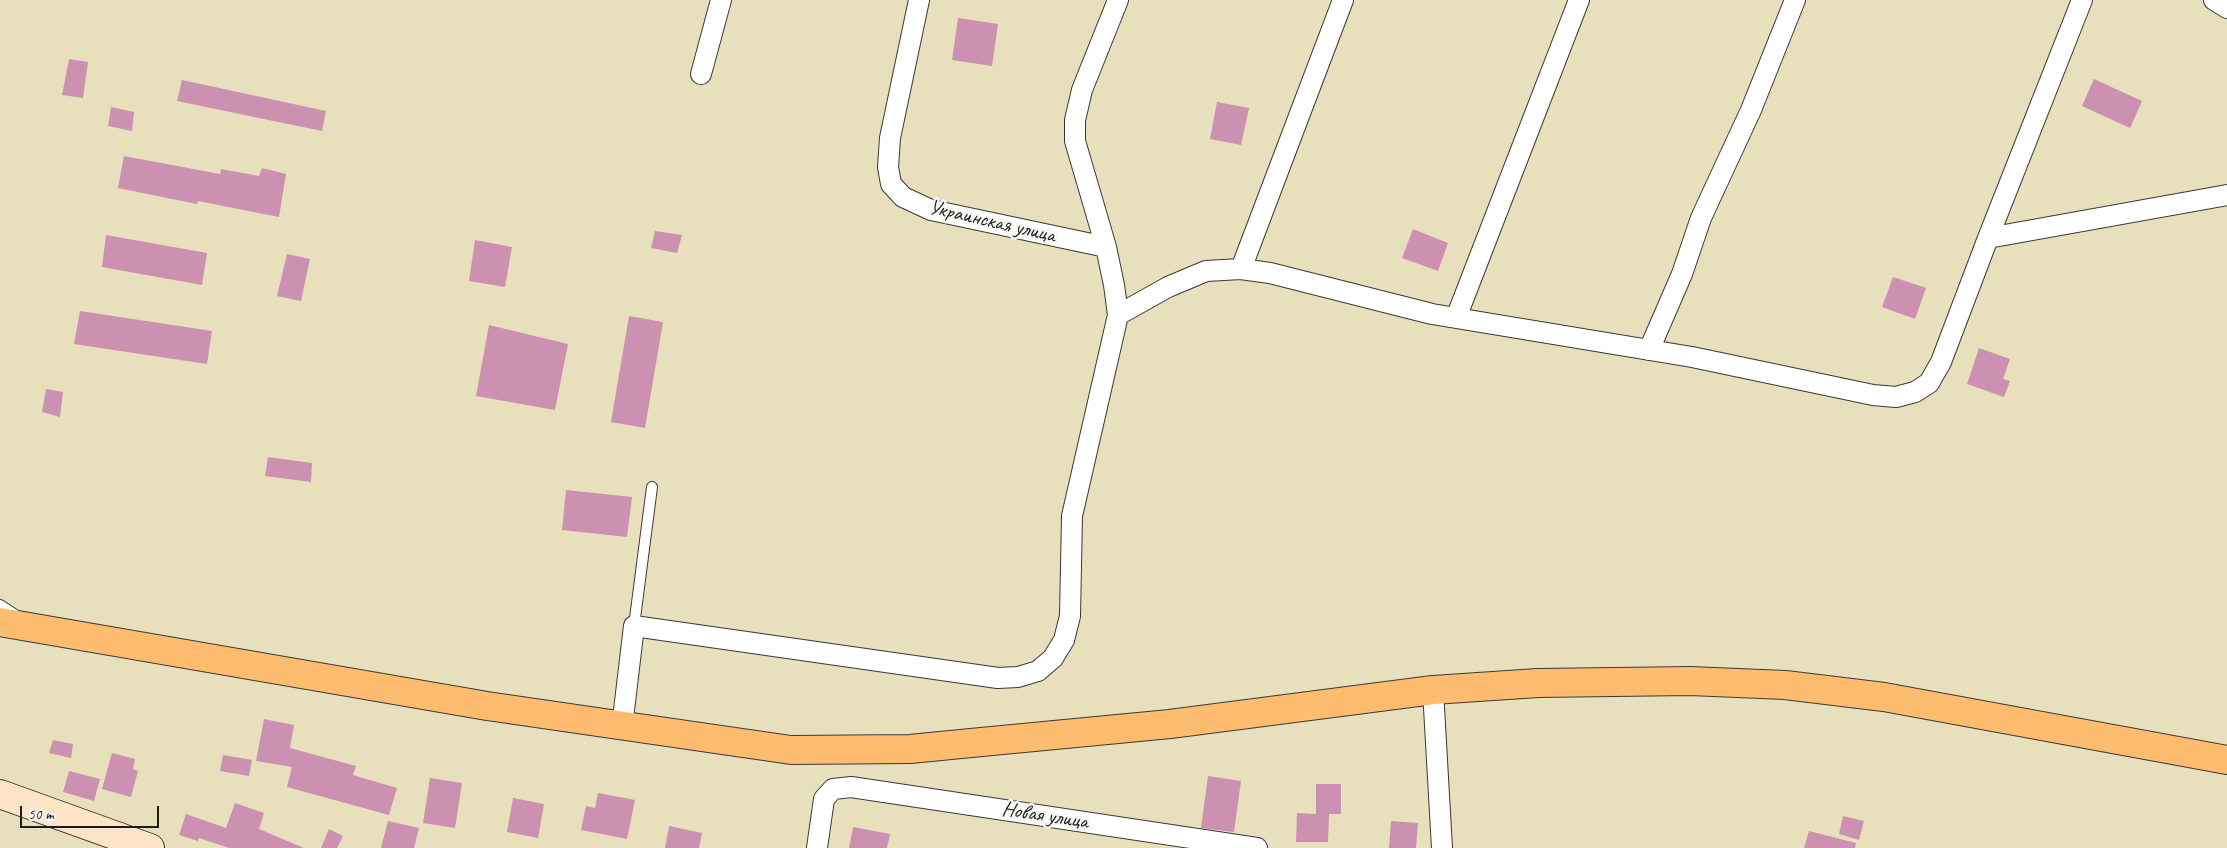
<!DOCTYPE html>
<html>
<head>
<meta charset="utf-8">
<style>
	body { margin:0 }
	#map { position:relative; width:2227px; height:848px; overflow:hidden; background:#e8e0bc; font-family:Caveat,sans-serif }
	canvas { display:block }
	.scale { position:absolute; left:20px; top:806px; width:139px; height:22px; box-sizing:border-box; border:2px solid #1c1c1c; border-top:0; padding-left:6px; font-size:15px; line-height:18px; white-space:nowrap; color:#1c1c1c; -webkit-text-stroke:4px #f6f6f2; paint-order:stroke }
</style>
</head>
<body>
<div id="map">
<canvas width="2227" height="848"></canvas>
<div class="scale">50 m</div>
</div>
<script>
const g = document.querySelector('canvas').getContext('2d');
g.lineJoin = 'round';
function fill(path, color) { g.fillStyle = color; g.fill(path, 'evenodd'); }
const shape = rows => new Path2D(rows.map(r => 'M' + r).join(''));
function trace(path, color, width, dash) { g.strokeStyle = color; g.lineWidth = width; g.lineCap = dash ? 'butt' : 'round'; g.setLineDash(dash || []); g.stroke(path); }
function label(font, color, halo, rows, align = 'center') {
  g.font = font + ' Caveat,sans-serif'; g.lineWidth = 5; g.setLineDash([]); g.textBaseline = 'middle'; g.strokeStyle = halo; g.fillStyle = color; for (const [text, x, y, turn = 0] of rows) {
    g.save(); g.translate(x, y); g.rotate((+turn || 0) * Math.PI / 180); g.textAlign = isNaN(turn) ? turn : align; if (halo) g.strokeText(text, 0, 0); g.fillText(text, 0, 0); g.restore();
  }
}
fill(shape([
	[958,18,998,24,992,66,952,60],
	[69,59,88,62,83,98,62,95],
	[2094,79,2142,101,2130,128,2082,106],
	[182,80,326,111,322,131,177,101],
	[1217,102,1249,108,1241,145,1210,139],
	[111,107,134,112,132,131,108,126],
	[124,156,220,174,221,169,259,176,262,168,286,174,279,217,198,201,197,204,118,188],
	[1413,229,1448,243,1438,271,1402,258],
	[655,231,682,235,677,253,651,248],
	[106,235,207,253,202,285,102,267],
	[475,240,512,247,505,287,469,281],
	[287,254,310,259,301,301,277,296],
	[1893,277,1926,288,1915,319,1882,307],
	[80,311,212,331,207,364,74,344],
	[629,316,663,322,645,428,611,422],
	[489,325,568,344,555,410,476,396],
	[1979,348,2010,359,2003,379,2010,381,2004,397,1967,384],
	[46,389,63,392,60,417,42,412],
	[268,457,312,463,311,482,265,476],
	[566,490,632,497,627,537,562,530],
	[264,719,294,725,290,748,356,766,353,775,397,788,389,815,287,787,292,767,256,761],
	[53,740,73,744,71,758,49,753],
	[112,753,135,759,133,769,138,771,131,797,102,789],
	[223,755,252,760,249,776,220,771],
	[69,771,100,779,94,801,63,792],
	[1208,776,1241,781,1234,832,1201,828],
	[430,778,462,783,455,828,423,823],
	[1316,784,1341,784,1341,814,1320,814,1329,814,1328,842,1296,842,1297,813,1316,814],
	[598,793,635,800,627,839,581,830,586,806,595,808],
	[513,798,544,804,538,838,507,832],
	[235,803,264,813,259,829,304,848,229,848,199,838,198,841,179,835,186,814,226,828],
	[1843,816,1864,821,1859,840,1839,834],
	[388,821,419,828,414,848,381,848],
	[1391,821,1418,823,1416,848,1389,848],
	[669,826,702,833,699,848,665,848],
	[853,827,890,834,887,848,849,848],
	[329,829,343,836,337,848,321,848],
	[1809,831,1856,843,1855,848,1804,848]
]), '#cc90b1');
const lane = shape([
	[0,605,17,616],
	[634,626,652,487]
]);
const street = shape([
	[919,0,890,138,888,167,891,184,903,197,931,210,1106,247],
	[2214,0,2227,8],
	[701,74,721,0],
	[1988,238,2227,195],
	[1241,269,1343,0],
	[1118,315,1168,287,1206,271,1241,269,1270,273,1432,314,1692,357,1873,395,1896,397,1915,392,1929,383,1941,362,1988,238,2082,0],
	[1456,318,1579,0],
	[1649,350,1682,274,1701,218,1751,110,1795,0],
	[1433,690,1442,848],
	[622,727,634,626,998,678,1018,677,1038,671,1053,658,1064,640,1070,616,1072,516,1118,315,1114,285,1106,247,1075,141,1075,120,1082,90,1118,0],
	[817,848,824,799,833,789,851,787,1257,848]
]);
const secondary = shape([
	[0,794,150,848]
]);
const primary = shape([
	[0,622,487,706,791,750,910,749,971,743,1170,724,1433,690,1538,683,1690,681,1785,685,1884,697,2227,760]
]);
trace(lane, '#3b3934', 12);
trace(street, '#3b3934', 22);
trace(secondary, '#3b3934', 30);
trace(primary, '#3b3934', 30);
trace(lane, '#fff', 10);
trace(street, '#fff', 20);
trace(secondary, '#fee4c6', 28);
trace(primary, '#fdbc70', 28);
label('21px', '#1c1c1c', '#f6f6f2', [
	["Украинская улица",992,222,13],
	["Новая улица",1045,816,9]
]);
</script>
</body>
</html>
